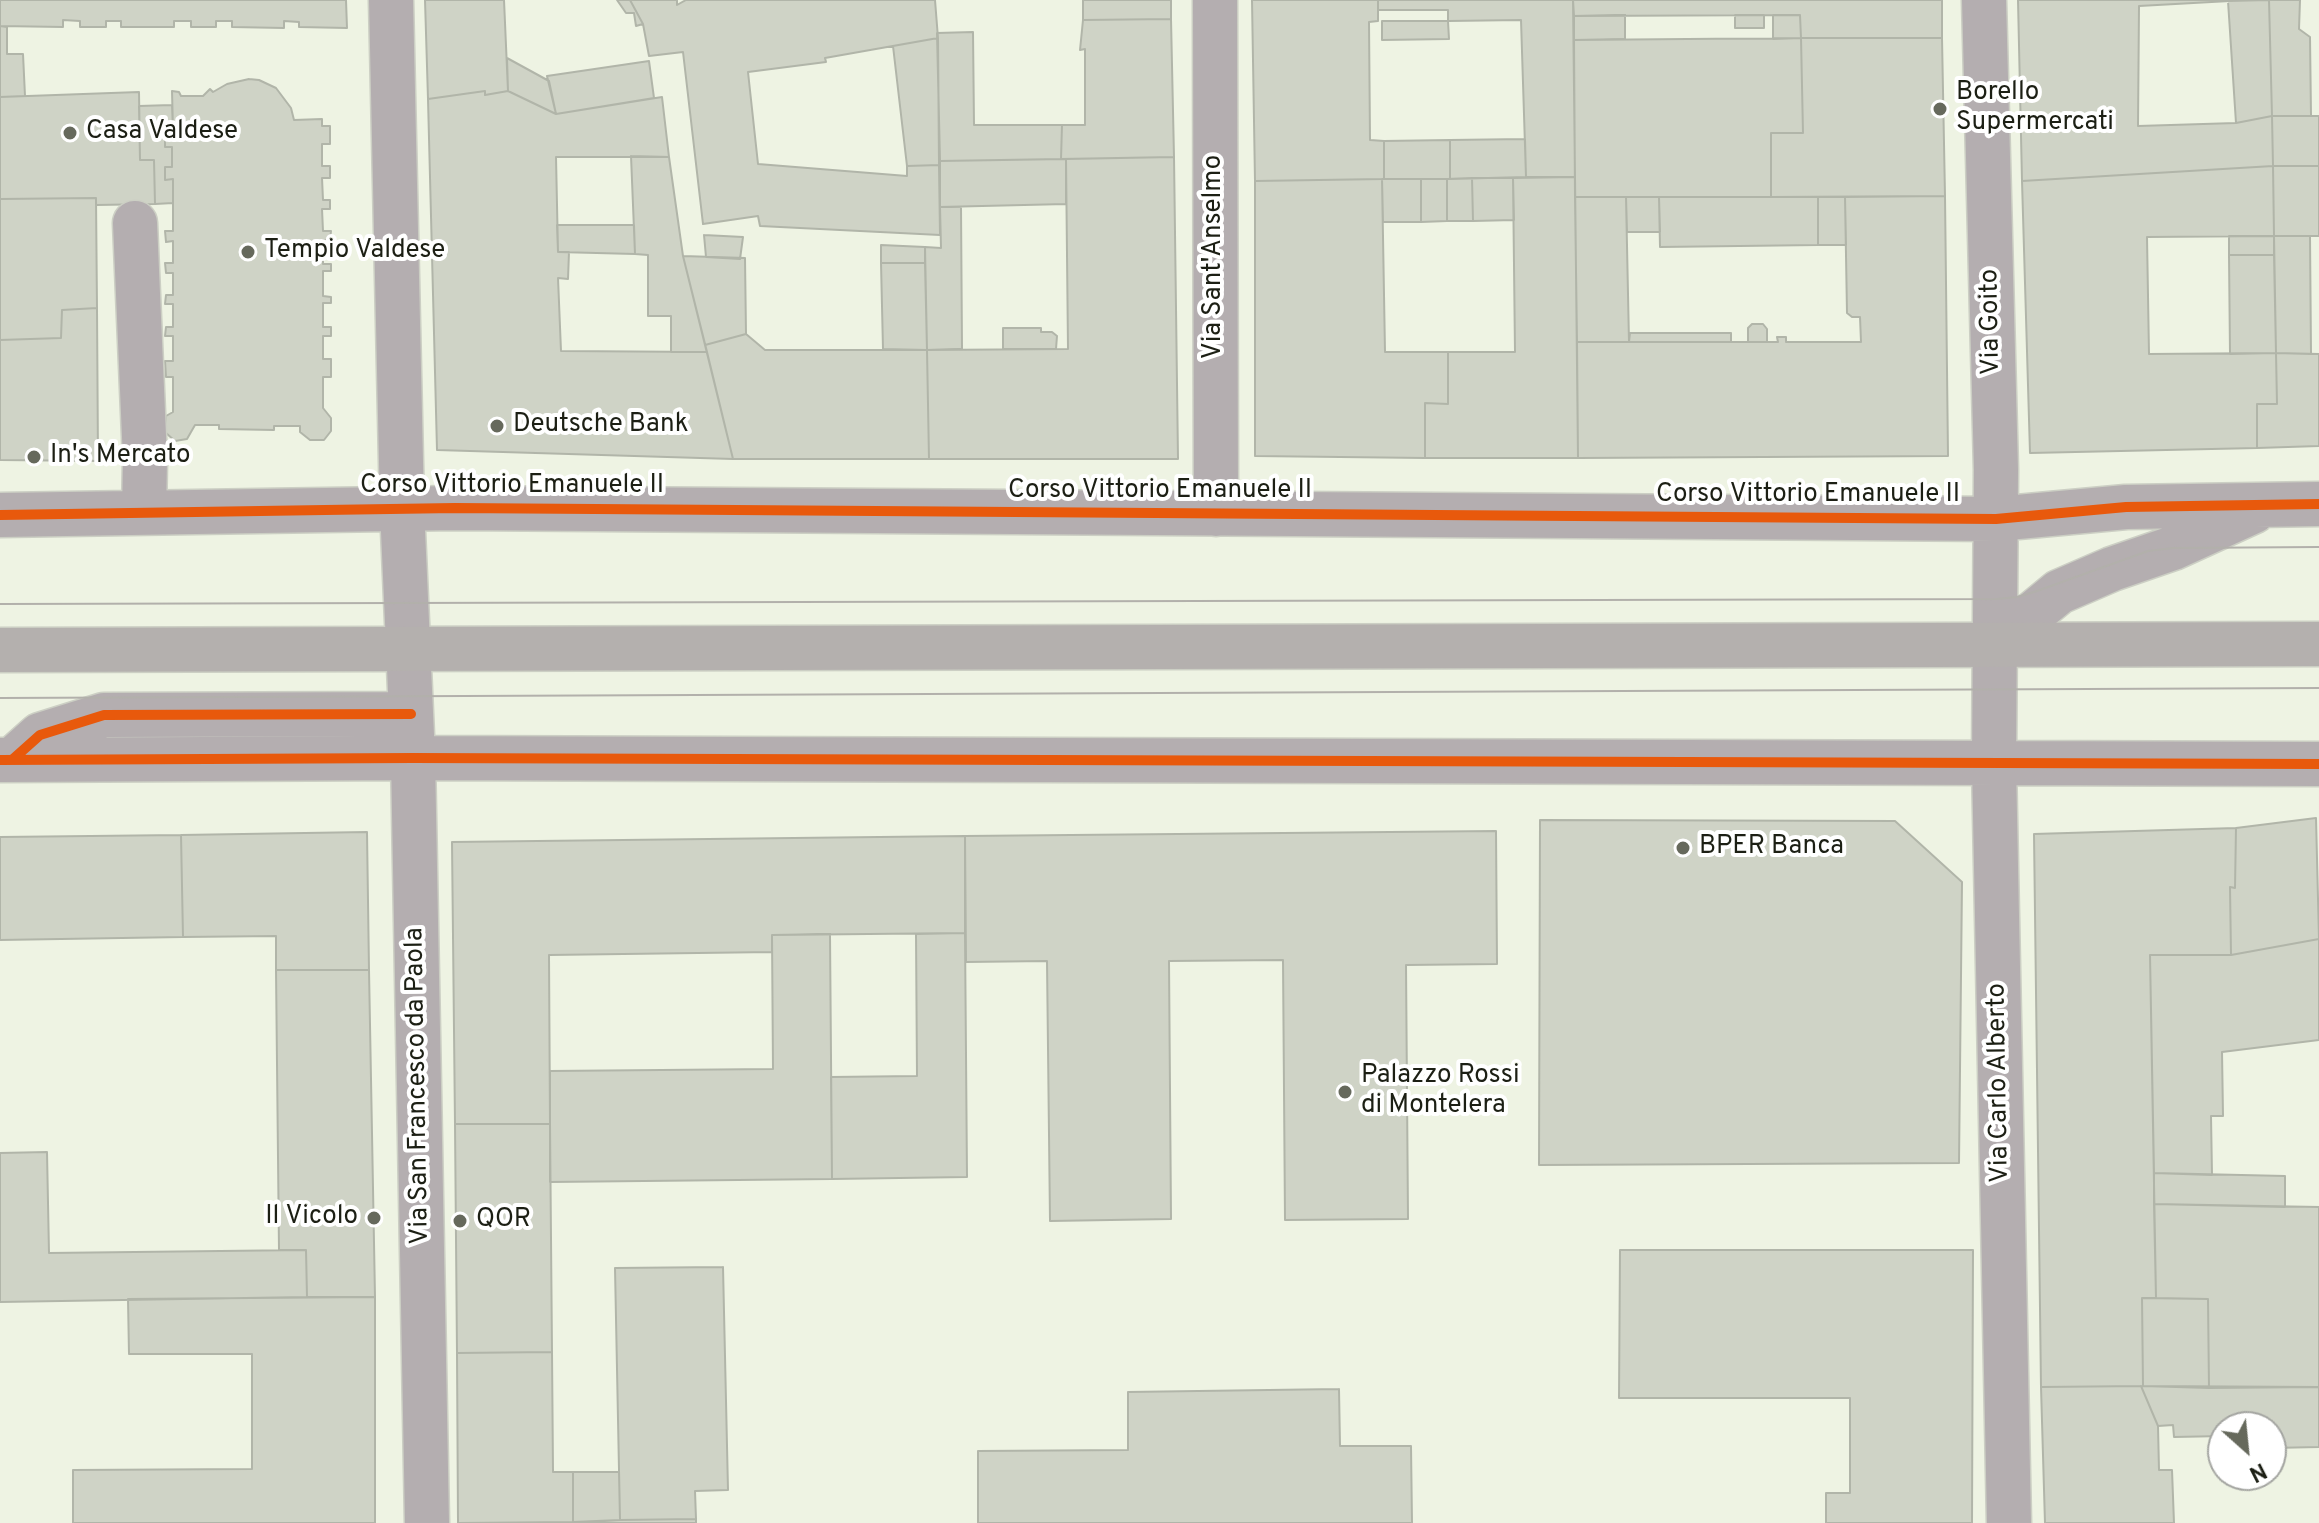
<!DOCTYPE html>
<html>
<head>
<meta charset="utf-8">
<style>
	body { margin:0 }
	#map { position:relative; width:2319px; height:1523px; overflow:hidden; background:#eef3e3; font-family:Overpass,sans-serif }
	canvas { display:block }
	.north { position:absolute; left:2207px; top:1411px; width:80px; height:80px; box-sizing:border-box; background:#fff; border:2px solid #a4a5a1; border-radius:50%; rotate:153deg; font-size:22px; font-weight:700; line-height:32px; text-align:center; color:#1c1f14 }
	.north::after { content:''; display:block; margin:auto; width:28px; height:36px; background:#66695c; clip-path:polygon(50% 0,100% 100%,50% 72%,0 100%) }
</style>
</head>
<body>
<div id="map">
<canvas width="2319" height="1523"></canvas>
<div class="north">N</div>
</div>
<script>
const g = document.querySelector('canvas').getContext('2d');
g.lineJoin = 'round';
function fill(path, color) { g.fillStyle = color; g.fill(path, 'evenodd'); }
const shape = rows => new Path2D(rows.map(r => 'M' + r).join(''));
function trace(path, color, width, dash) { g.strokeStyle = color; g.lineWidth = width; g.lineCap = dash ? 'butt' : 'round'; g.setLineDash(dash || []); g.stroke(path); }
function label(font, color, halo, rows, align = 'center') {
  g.font = font + ' Overpass,sans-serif'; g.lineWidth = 8; g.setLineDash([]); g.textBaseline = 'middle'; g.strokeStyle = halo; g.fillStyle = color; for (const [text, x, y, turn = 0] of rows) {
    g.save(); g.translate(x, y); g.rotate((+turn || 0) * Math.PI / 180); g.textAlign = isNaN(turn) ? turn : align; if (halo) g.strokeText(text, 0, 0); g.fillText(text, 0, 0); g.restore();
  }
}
const building = shape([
	[0,0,346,0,347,28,299,27,299,22,284,21,284,28,232,27,232,21,216,21,216,27,191,27,191,21,174,21,174,27,121,27,121,21,106,21,106,27,80,27,80,21,63,20,63,27,0,26,0,0],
	[425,0,504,0,508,91,485,95,485,91,428,99,425,0],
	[617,0,630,0,643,24,636,26,634,13,626,13,617,0],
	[630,0,677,0,677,5,686,0,935,0,938,38,825,58,826,62,748,72,758,164,907,176,907,166,939,165,940,235,760,226,758,216,703,224,683,52,649,56,643,24,630,0],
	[1083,0,1171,0,1171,19,1083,20,1083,0],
	[1252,0,1378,0,1378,21,1369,22,1370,140,1384,141,1384,179,1255,181,1252,0],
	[1378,0,1573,0,1575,177,1526,177,1521,20,1448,21,1448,10,1378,10,1378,0],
	[1573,0,1942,0,1942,38,1801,38,1800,15,1574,16,1573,0],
	[2018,0,2248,0,2139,6,2138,126,2236,123,2272,116,2273,166,2022,181,2018,0],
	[2269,0,2272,116,2236,123,2228,1,2269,0],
	[2269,0,2300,0,2299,29,2310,37,2311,116,2272,116,2269,0],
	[1625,15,1625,39,1574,40,1574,16,1625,15],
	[1735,15,1764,15,1764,28,1735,28,1735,15],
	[1773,15,1800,15,1801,38,1773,39,1773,15],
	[1171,19,1174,157,1061,159,1062,125,1085,125,1085,49,1080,50,1083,20,1171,19],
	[1382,21,1448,21,1449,39,1382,40,1382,21],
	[0,26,7,27,7,54,23,54,25,96,0,97,0,26],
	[973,32,974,125,1062,125,1061,159,940,161,937,33,973,32],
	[938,38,939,165,907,166,893,46,938,38],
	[1801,38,1803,133,1771,133,1771,197,1575,197,1574,40,1801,38],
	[1801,38,1942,38,1945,196,1771,197,1771,133,1803,133,1801,38],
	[507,58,549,81,556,114,508,91,507,58],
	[649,61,654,98,556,114,547,76,649,61],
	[249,79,259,80,276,88,291,108,294,120,322,119,322,126,330,126,330,144,322,144,322,166,330,166,330,178,322,178,323,200,330,200,330,209,322,209,323,231,331,231,330,240,323,240,323,264,331,264,331,271,323,271,323,296,331,297,331,303,323,303,323,327,331,327,331,336,323,336,323,359,331,359,331,377,323,377,323,408,331,418,331,431,324,440,310,440,300,432,300,426,274,426,274,430,219,429,219,425,195,425,187,439,175,441,166,433,166,416,173,412,173,377,166,377,165,361,173,361,173,336,165,336,166,327,173,327,173,304,165,304,166,295,173,295,173,273,166,273,165,263,173,263,173,241,166,242,165,231,173,231,173,179,165,180,165,167,172,167,172,147,165,147,165,130,173,130,172,91,179,92,181,96,203,96,210,89,213,92,227,84,249,79],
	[485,91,485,95,508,91,556,114,662,97,669,157,556,157,558,252,569,252,568,279,558,278,561,351,707,352,733,459,437,450,428,99,485,91],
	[139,92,140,160,154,160,155,204,96,205,96,198,0,199,0,97,139,92],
	[172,105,173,130,165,130,165,147,172,147,172,167,165,167,165,180,173,179,173,203,155,204,154,160,140,160,139,106,172,105],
	[2272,116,2319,116,2319,166,2273,166,2272,116],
	[1525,139,1526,177,1450,179,1450,140,1525,139],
	[1450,140,1450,179,1384,179,1384,141,1450,140],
	[631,156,669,157,683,256,707,352,671,352,671,316,648,316,648,255,635,254,631,156],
	[1174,157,1178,459,929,459,927,350,1068,349,1066,159,1174,157],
	[1066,159,1066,204,940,207,940,161,1066,159],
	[2273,166,2274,236,2147,237,2149,354,2276,353,2277,404,2257,404,2257,448,2030,453,2022,181,2273,166],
	[2273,166,2319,166,2319,236,2274,236,2273,166],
	[1575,177,1578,458,1425,458,1425,403,1448,404,1448,352,1515,352,1513,178,1575,177],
	[1472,178,1513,178,1514,220,1473,221,1472,178],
	[1472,178,1473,221,1447,221,1447,179,1472,178],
	[1382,179,1421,179,1421,222,1383,222,1382,179],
	[1382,179,1385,352,1448,352,1448,404,1425,403,1425,458,1255,456,1255,181,1382,179],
	[1421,179,1447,179,1447,221,1421,222,1421,179],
	[1945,196,1948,456,1578,458,1577,342,1778,342,1777,337,1786,337,1786,342,1861,342,1860,317,1852,317,1847,313,1845,197,1945,196],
	[1575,197,1626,197,1629,342,1577,342,1575,197],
	[1626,197,1659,197,1660,232,1627,232,1626,197],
	[1659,197,1818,197,1818,245,1660,247,1659,197],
	[1818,197,1845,197,1846,245,1818,245,1818,197],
	[96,198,97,308,62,310,61,338,0,340,0,199,96,198],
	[940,207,961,207,962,349,927,350,925,247,941,248,940,207],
	[557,225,634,225,635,254,558,252,557,225],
	[704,235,743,237,740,259,706,257,704,235],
	[2229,236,2274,236,2274,255,2229,255,2229,236],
	[2274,236,2310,236,2311,354,2276,353,2274,236],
	[881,245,925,247,925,263,881,263,881,245],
	[2229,255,2274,255,2276,353,2230,354,2229,255],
	[683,256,745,258,746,334,705,345,683,256],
	[881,263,925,263,927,350,883,349,881,263],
	[97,308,98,461,0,460,0,340,61,338,62,310,97,308],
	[1752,324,1763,324,1767,329,1767,342,1748,342,1748,328,1752,324],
	[1003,328,1041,328,1041,332,1052,332,1057,336,1056,349,1003,349,1003,328],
	[1630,333,1731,333,1731,342,1629,342,1630,333],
	[746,334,765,350,927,350,929,459,733,459,705,345,746,334],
	[2276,353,2319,354,2319,446,2257,448,2257,404,2277,404,2276,353],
	[2316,818,2319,939,2231,955,2230,887,2235,888,2236,828,2316,818],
	[1540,820,1895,821,1962,882,1959,1163,1539,1165,1540,820],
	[2236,828,2235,888,2230,887,2231,955,2150,955,2156,1298,2142,1298,2143,1386,2041,1387,2034,834,2236,828],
	[1496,831,1497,964,1406,965,1408,1219,1285,1220,1283,960,1169,961,1171,1219,1050,1221,1047,961,966,962,965,836,1496,831],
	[367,832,369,970,276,970,276,936,183,937,181,835,367,832],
	[181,835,183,937,0,940,0,837,181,835],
	[965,836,965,933,772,935,772,952,549,955,550,1124,455,1124,452,842,965,836],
	[965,933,967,1177,832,1179,831,1077,917,1076,916,934,965,933],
	[830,934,832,1179,550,1182,550,1071,773,1069,772,935,830,934],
	[2319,939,2319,1040,2222,1052,2223,1116,2211,1116,2212,1175,2154,1173,2150,955,2231,955,2319,939],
	[276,970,369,970,375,1297,307,1297,306,1250,279,1250,276,970],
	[455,1124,550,1124,552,1352,457,1353,455,1124],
	[47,1152,49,1253,306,1250,307,1297,0,1302,0,1153,47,1152],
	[2154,1173,2285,1176,2285,1207,2154,1204,2154,1173],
	[2154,1204,2319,1207,2319,1387,2209,1388,2208,1299,2156,1298,2154,1204],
	[1620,1250,1973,1250,1972,1523,1826,1523,1826,1493,1850,1493,1850,1398,1619,1398,1620,1250],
	[723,1267,728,1490,695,1491,696,1519,620,1520,615,1268,723,1267],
	[375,1297,375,1523,73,1523,73,1470,252,1469,252,1354,129,1354,128,1299,375,1297],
	[2142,1298,2208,1299,2209,1388,2143,1386,2142,1298],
	[552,1352,553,1472,573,1472,573,1522,458,1523,457,1353,552,1352],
	[2141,1386,2319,1387,2319,1447,2271,1448,2271,1427,2223,1427,2223,1436,2174,1437,2173,1425,2158,1426,2141,1386],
	[2141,1386,2158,1426,2159,1470,2172,1470,2174,1523,2045,1523,2041,1387,2141,1386],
	[1339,1389,1340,1446,1411,1446,1412,1523,978,1523,978,1451,1128,1450,1128,1392,1339,1389],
	[573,1472,619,1472,620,1520,573,1522,573,1472],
	[696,1519,696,1523,573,1523,620,1520,696,1519]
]);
fill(building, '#cfd3c6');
trace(building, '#b1b5a9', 2);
const minor = shape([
	[391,0,402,508,413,758,427,1523],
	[1215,0,1216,514],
	[1984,0,1996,470,1994,765,2009,1523],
	[135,223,145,460,144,512],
	[0,515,455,508,1996,519,2126,507,2319,504],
	[1996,644,2059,592,2112,569,2173,548,2254,511],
	[0,760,413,758,2319,764],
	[12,760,40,735,104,715,411,714]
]);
const major = shape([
	[0,650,2319,644]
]);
trace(minor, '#cccfc4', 47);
trace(major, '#cccfc4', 47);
trace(minor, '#b4aeb0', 44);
trace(major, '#b4b0ae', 44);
trace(shape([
	[0,604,1996,599,2017,597,2037,591,2148,551,2173,548,2319,547],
	[0,698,2319,688]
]), '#b2b0ab', 2);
trace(shape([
	[0,515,455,508,1996,519,2126,507,2319,504],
	[0,760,413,758,2319,764],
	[12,760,40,735,104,715,411,714]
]), '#e8590c', 10);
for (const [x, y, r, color] of [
	[1940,109,8,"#66695c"],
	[70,133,8,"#66695c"],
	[248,252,8,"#66695c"],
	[497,426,8,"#66695c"],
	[34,457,8,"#66695c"],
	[1683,848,8,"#66695c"],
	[1345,1092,8,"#66695c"],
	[374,1218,8,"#66695c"],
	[460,1221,8,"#66695c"]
]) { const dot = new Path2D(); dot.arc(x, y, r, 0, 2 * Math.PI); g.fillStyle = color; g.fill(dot); trace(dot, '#fff', 3); }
label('26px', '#1c1f14', '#fff', [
	["Borello",1956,94],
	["Supermercati",1956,124],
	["Casa Valdese",86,133],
	["Tempio Valdese",264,252],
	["Deutsche Bank",513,426],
	["In's Mercato",50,457],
	["BPER Banca",1699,848],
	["Palazzo Rossi",1361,1077],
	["di Montelera",1361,1107],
	["Il Vicolo",358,1218,"right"],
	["QOR",476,1221]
], 'left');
label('26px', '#1c1f14', '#fff', [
	["Via Sant'Anselmo",1215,257,-90],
	["Via Goito",1992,322,-91],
	["Corso Vittorio Emanuele II",512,487],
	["Corso Vittorio Emanuele II",1160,492],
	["Corso Vittorio Emanuele II",1808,496],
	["Via Carlo Alberto",2000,1083,-91],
	["Via San Francesco da Paola",419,1086,-91]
]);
</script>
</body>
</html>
